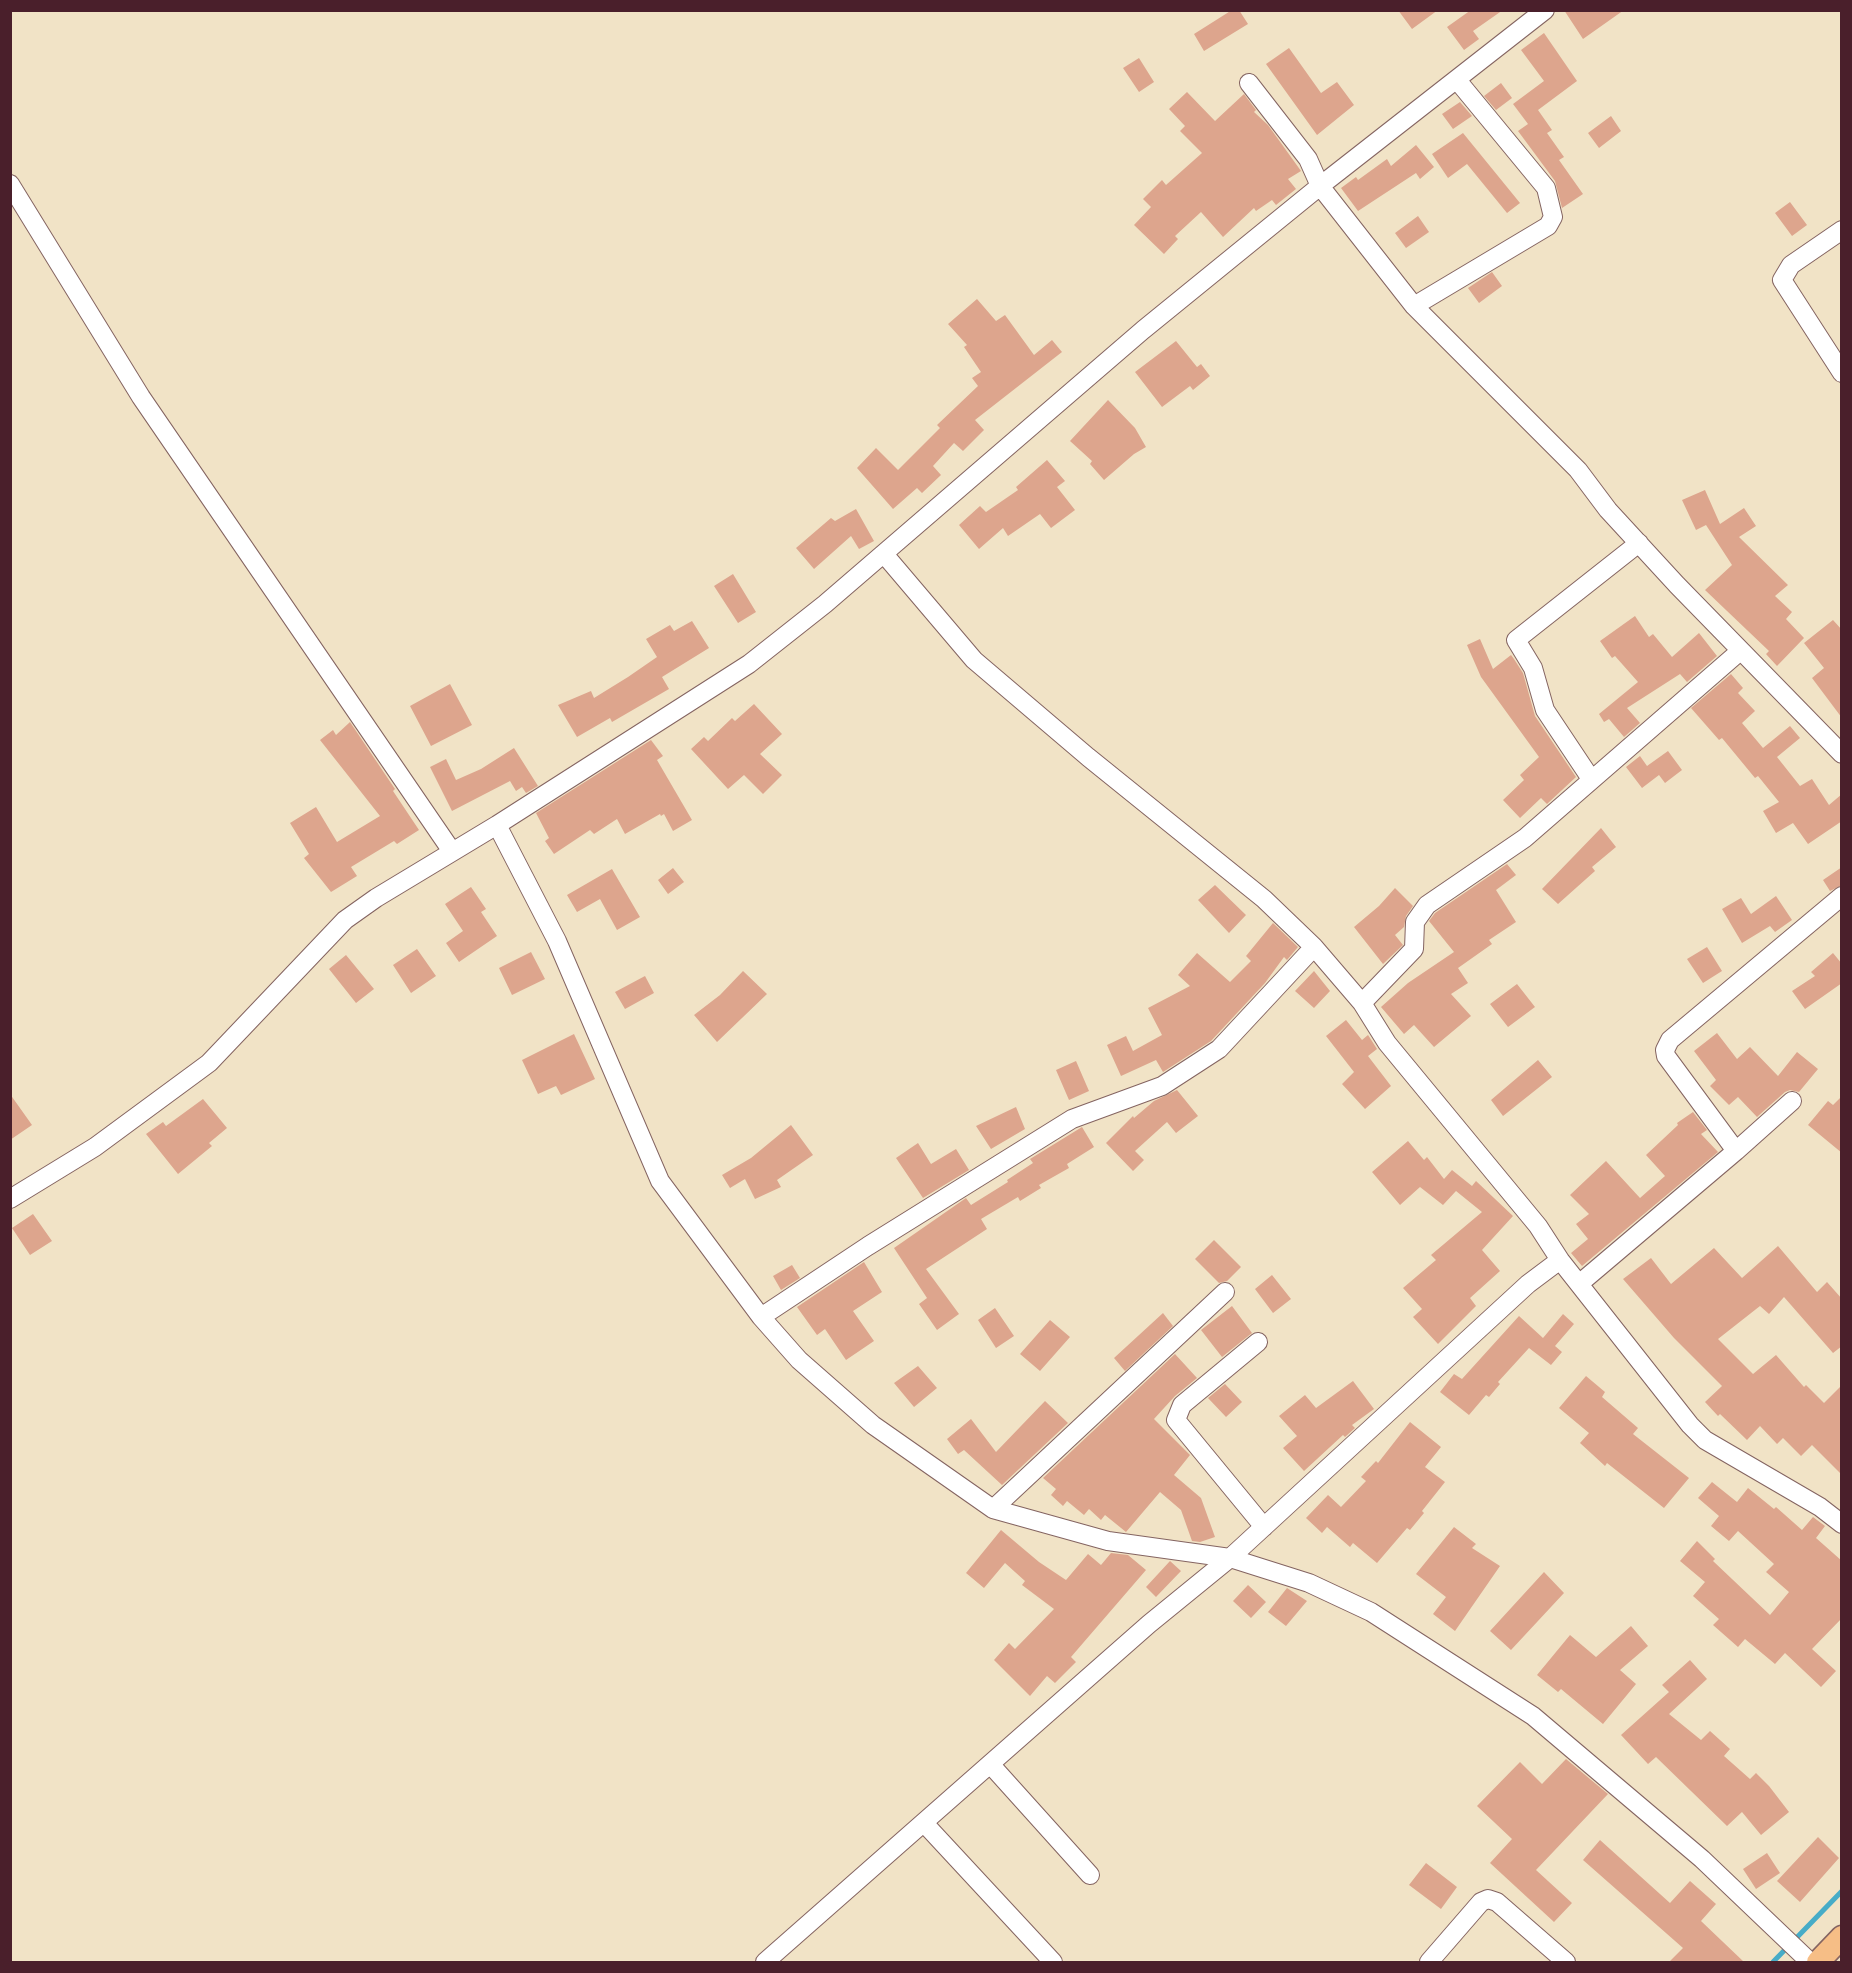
<!DOCTYPE html>
<html>
<head>
<meta charset="utf-8">
<style>
	body { margin:0 }
	#map { position:relative; width:1852px; height:1973px; overflow:hidden; background:#f1e3c6; font-family:"Libre Caslon Text",serif }
	canvas { display:block }
	.frame { position:absolute; inset:0; border:12px solid #4a1f2b; pointer-events:none }
</style>
</head>
<body>
<div id="map">
<canvas width="1852" height="1973"></canvas>
<div class="frame"></div>
</div>
<script>
const g = document.querySelector('canvas').getContext('2d');
g.lineJoin = 'round';
const shape = rows => new Path2D(rows.map(r => 'M' + r).join(''));
function trace(path, color, width, dash) { g.strokeStyle = color; g.lineWidth = width; g.lineCap = dash ? 'butt' : 'round'; g.setLineDash(dash || []); g.stroke(path); }
function fill(path, color) { g.fillStyle = color; g.fill(path, 'evenodd'); }
trace(shape([
	[1773,1962,1842,1891]
]), '#47acc7', 5);
fill(shape([
	[1232,10,1239,10,1248,24,1204,51,1194,34],
	[1398,10,1438,10,1412,29],
	[1471,10,1503,10,1473,31,1479,39,1464,50,1447,27],
	[1564,10,1624,10,1583,39],
	[1544,33,1577,81,1538,110,1552,130,1547,133,1564,157,1559,160,1583,194,1562,208,1555,181,1518,131,1528,124,1513,104,1544,81,1521,50],
	[1289,48,1321,93,1337,82,1354,105,1317,135,1266,64],
	[1139,58,1154,82,1139,92,1123,68],
	[1501,83,1512,98,1496,110,1484,96],
	[1187,92,1215,121,1244,94,1256,110,1254,112,1268,125,1301,171,1288,179,1296,189,1276,205,1272,200,1256,211,1254,208,1223,237,1201,212,1175,236,1178,239,1164,254,1134,225,1151,207,1143,199,1162,180,1166,185,1202,153,1180,131,1185,126,1169,109],
	[1460,102,1472,116,1453,129,1442,114],
	[1611,116,1621,131,1599,148,1588,133],
	[1463,133,1520,203,1507,213,1467,164,1448,178,1432,154],
	[1416,145,1434,167,1420,179,1416,173,1358,211,1341,188,1356,177,1358,180,1387,159,1391,166],
	[1790,202,1807,225,1792,236,1775,213],
	[1418,216,1429,232,1406,248,1395,233],
	[1492,272,1502,286,1479,303,1468,288],
	[977,299,996,321,1005,315,1034,355,1052,340,1062,352,975,420,984,430,963,451,954,443,933,466,941,475,922,493,917,488,893,509,857,468,876,448,898,470,940,428,937,425,978,386,972,378,981,372,964,347,967,345,948,324],
	[1176,341,1197,367,1201,364,1210,376,1193,390,1190,386,1162,407,1135,372],
	[1108,400,1135,428,1146,447,1134,454,1104,480,1090,464,1092,461,1070,441],
	[1047,460,1065,481,1057,487,1075,510,1051,528,1040,514,1008,536,1003,528,979,549,959,525,980,506,986,512,1018,490,1016,487],
	[1705,490,1720,524,1744,508,1756,526,1739,537,1788,585,1775,596,1792,612,1786,619,1804,638,1777,666,1766,654,1769,651,1705,590,1732,565,1706,525,1696,530,1682,500],
	[856,509,874,541,859,549,851,536,814,569,796,548,831,518,835,521],
	[733,574,756,612,738,623,714,586],
	[1635,616,1649,637,1653,634,1672,657,1699,633,1717,656,1687,682,1680,674,1627,708,1640,723,1624,737,1609,719,1604,722,1599,714,1638,682,1615,656,1612,658,1600,641],
	[1833,620,1842,630,1842,718,1812,678,1824,668,1804,643],
	[692,621,709,648,662,677,669,689,612,722,610,718,577,737,558,705,591,691,594,698,628,677,657,657,646,639,670,625,674,631],
	[1480,639,1493,669,1511,655,1514,659,1523,673,1535,716,1576,777,1547,804,1541,798,1520,818,1503,800,1524,780,1520,775,1539,757,1481,677,1467,645],
	[1731,674,1743,688,1738,693,1755,711,1742,723,1763,748,1790,726,1800,738,1777,757,1800,786,1812,779,1829,805,1842,794,1842,821,1808,844,1793,823,1776,833,1763,811,1779,802,1758,776,1755,778,1722,738,1719,740,1691,708],
	[450,684,472,725,431,746,410,706],
	[754,704,782,734,760,754,782,775,763,794,744,775,728,789,691,749,704,737,708,741,732,718,735,721],
	[350,722,395,789,393,791,419,830,397,844,394,841,351,867,357,876,331,892,304,858,309,854,290,823,316,807,337,842,380,816,320,740,333,730,336,735],
	[651,740,663,756,657,760,692,820,673,831,664,814,661,816,660,814,625,834,617,819,594,834,590,830,554,854,545,841,549,838,536,813],
	[514,748,538,786,526,793,522,787,516,791,510,781,452,811,430,767,446,759,456,780,481,769],
	[1668,751,1682,770,1665,783,1659,775,1642,788,1626,767,1640,756,1647,766],
	[1601,828,1616,847,1592,867,1595,871,1558,904,1542,889],
	[1507,864,1516,875,1496,890,1516,922,1489,940,1492,944,1458,968,1468,983,1451,994,1471,1016,1434,1047,1414,1025,1404,1034,1381,1007,1408,983,1454,952,1429,921,1435,913],
	[1842,867,1842,885,1830,891,1823,880],
	[673,868,684,882,668,894,658,880],
	[612,869,640,917,617,930,600,899,577,912,567,895],
	[1215,885,1246,915,1229,933,1198,900],
	[471,887,486,909,481,912,497,936,459,962,446,943,463,931,445,904],
	[1395,888,1413,906,1406,916,1404,927,1395,935,1403,945,1383,964,1354,927,1379,906],
	[1776,896,1792,920,1775,932,1770,926,1742,943,1722,909,1741,898,1751,914],
	[1273,923,1298,947,1287,960,1284,957,1265,983,1211,1041,1163,1072,1156,1060,1121,1076,1107,1045,1126,1036,1133,1051,1162,1035,1148,1008,1190,986,1178,975,1197,953,1230,982,1251,961,1246,956],
	[1707,947,1722,971,1703,983,1687,959],
	[417,949,436,976,411,993,393,965],
	[531,952,545,979,512,995,499,968],
	[1833,953,1842,964,1842,983,1805,1009,1792,991,1815,976,1811,972],
	[346,955,374,989,356,1003,329,969],
	[743,971,767,994,717,1042,694,1015,720,995],
	[1314,971,1330,991,1314,1008,1295,991],
	[645,976,654,993,625,1009,615,992],
	[1517,984,1535,1007,1508,1027,1490,1004],
	[1346,1020,1362,1040,1368,1035,1370,1038,1377,1049,1368,1056,1391,1086,1365,1109,1342,1084,1354,1072,1326,1036],
	[1717,1033,1737,1059,1750,1047,1778,1076,1797,1052,1818,1069,1799,1092,1790,1090,1785,1092,1757,1117,1738,1097,1729,1105,1710,1086,1716,1080,1694,1051],
	[574,1034,595,1079,561,1095,556,1086,538,1094,522,1060],
	[1538,1060,1552,1077,1503,1116,1491,1100],
	[1076,1061,1089,1091,1069,1100,1056,1070],
	[1177,1090,1198,1116,1176,1133,1167,1122,1135,1151,1144,1160,1133,1171,1106,1143,1133,1116,1134,1118,1154,1101],
	[10,1094,32,1125,10,1140],
	[1842,1096,1842,1153,1808,1125,1828,1101,1833,1105],
	[203,1099,227,1128,209,1143,212,1146,178,1174,146,1134,163,1122,166,1126],
	[1016,1107,1025,1129,991,1149,976,1126],
	[1693,1112,1707,1130,1701,1134,1718,1152,1582,1266,1571,1253,1588,1239,1576,1224,1589,1214,1570,1195,1606,1161,1640,1198,1665,1176,1646,1155,1678,1125,1677,1123],
	[791,1125,813,1155,777,1180,781,1187,755,1199,745,1179,730,1188,722,1175,751,1158],
	[1082,1127,1094,1147,1067,1164,1069,1168,1039,1185,1041,1188,1020,1201,1018,1197,981,1219,987,1229,926,1269,959,1314,937,1330,919,1304,927,1298,894,1248,966,1198,971,1205,1008,1182,1007,1180,1033,1163,1030,1159],
	[1408,1141,1424,1160,1427,1157,1444,1179,1452,1170,1472,1186,1476,1181,1513,1216,1482,1250,1500,1271,1470,1298,1476,1306,1438,1344,1413,1317,1422,1309,1403,1288,1436,1260,1431,1255,1482,1212,1456,1191,1443,1205,1420,1187,1400,1205,1372,1172],
	[918,1143,931,1164,956,1149,969,1170,923,1198,896,1158],
	[33,1214,52,1241,30,1255,12,1228],
	[1214,1240,1241,1267,1227,1281,1219,1283,1195,1259],
	[1778,1246,1817,1292,1827,1282,1842,1299,1842,1346,1833,1353,1784,1297,1769,1314,1760,1306,1718,1339,1753,1374,1776,1355,1804,1387,1806,1385,1824,1403,1842,1385,1842,1475,1812,1445,1801,1456,1783,1438,1777,1444,1760,1426,1747,1440,1720,1414,1718,1416,1705,1402,1722,1386,1674,1338,1623,1279,1651,1258,1671,1284,1714,1248,1742,1278],
	[864,1262,882,1292,853,1311,874,1341,846,1360,825,1329,817,1335,797,1307],
	[792,1265,800,1278,781,1290,773,1276],
	[1272,1275,1291,1299,1273,1313,1255,1289],
	[1232,1306,1252,1333,1222,1357,1201,1330],
	[995,1308,1014,1336,996,1348,978,1320],
	[1163,1313,1173,1326,1125,1371,1114,1358],
	[1563,1314,1574,1324,1555,1346,1562,1352,1551,1365,1529,1348,1498,1382,1500,1384,1489,1397,1486,1395,1469,1415,1440,1392,1454,1374,1462,1379,1519,1316,1543,1338],
	[1050,1320,1070,1337,1040,1371,1020,1354],
	[1175,1354,1197,1378,1175,1396,1154,1419,1190,1455,1174,1475,1201,1498,1215,1537,1200,1542,1192,1541,1181,1510,1160,1492,1126,1532,1105,1515,1101,1520,1089,1509,1084,1515,1067,1501,1063,1506,1051,1495,1056,1489,1043,1478],
	[918,1366,937,1388,914,1407,894,1383],
	[1586,1376,1605,1392,1602,1397,1638,1428,1633,1434,1689,1478,1664,1508,1607,1463,1605,1466,1580,1443,1589,1433,1559,1408],
	[1353,1381,1374,1409,1352,1425,1355,1428,1345,1437,1343,1435,1304,1471,1283,1448,1297,1436,1279,1416,1305,1395,1316,1408],
	[1225,1384,1242,1402,1226,1417,1208,1398],
	[1045,1401,1068,1423,1002,1485,964,1450,958,1454,947,1439,971,1419,996,1452],
	[1410,1422,1441,1447,1425,1467,1445,1482,1422,1511,1424,1513,1410,1530,1407,1528,1377,1563,1353,1543,1350,1547,1327,1527,1322,1533,1306,1518,1328,1495,1341,1507,1366,1481,1361,1477,1376,1461,1378,1463],
	[1712,1482,1737,1502,1748,1488,1774,1509,1776,1507,1802,1530,1813,1517,1825,1526,1816,1538,1842,1561,1842,1618,1812,1649,1836,1671,1821,1687,1785,1653,1775,1664,1745,1639,1738,1647,1713,1625,1719,1619,1693,1596,1705,1582,1680,1561,1697,1541,1715,1559,1713,1561,1770,1615,1789,1592,1766,1572,1774,1564,1738,1531,1729,1541,1711,1526,1719,1516,1698,1498],
	[1454,1527,1476,1544,1472,1548,1500,1566,1455,1631,1433,1614,1446,1597,1416,1574],
	[1001,1530,1039,1562,1066,1580,1088,1554,1101,1565,1111,1553,1128,1555,1146,1570,1071,1657,1076,1662,1055,1683,1047,1676,1030,1696,994,1660,1009,1643,1015,1649,1054,1609,1022,1585,1025,1581,1005,1563,984,1588,966,1573],
	[1170,1561,1181,1571,1156,1597,1146,1587],
	[1544,1572,1564,1593,1511,1650,1490,1631],
	[1248,1585,1266,1602,1251,1618,1233,1601],
	[1287,1588,1307,1601,1286,1626,1268,1612],
	[1631,1626,1648,1646,1620,1670,1636,1684,1603,1724,1561,1689,1558,1692,1537,1675,1570,1635,1596,1657],
	[1690,1660,1707,1679,1669,1714,1701,1740,1710,1731,1730,1749,1724,1756,1750,1779,1756,1773,1769,1786,1789,1812,1761,1835,1742,1812,1727,1826,1656,1757,1648,1764,1621,1735,1669,1692,1662,1685],
	[1566,1759,1608,1794,1536,1870,1572,1903,1554,1922,1490,1863,1512,1839,1477,1806,1520,1762,1542,1784],
	[1818,1837,1839,1858,1800,1902,1777,1881],
	[1600,1840,1670,1903,1690,1881,1716,1904,1701,1921,1744,1962,1669,1962,1683,1948,1583,1860],
	[1767,1853,1780,1873,1756,1889,1743,1869],
	[1426,1863,1457,1887,1441,1909,1409,1885]
]), '#dda58d');
const minor = shape([
	[1249,83,1308,159,1320,186,1545,10],
	[10,184,141,397,451,850],
	[1842,230,1791,265,1782,280,1842,373],
	[1414,306,1548,226,1553,217,1546,188,1457,80],
	[884,554,974,660,1088,757,1264,899,1314,947],
	[1591,779,1545,710,1533,668,1516,640,1639,543],
	[497,825,557,941,660,1181,761,1317,799,1360,873,1425,993,1509,1108,1541,1230,1558,1309,1583,1371,1612,1533,1716,1702,1859,1810,1962],
	[1362,1003,1414,949,1415,922,1427,905,1525,838,1739,652],
	[1792,1101,1736,1151,1666,1056,1665,1050,1670,1040,1842,896],
	[10,1199,95,1147,209,1063,345,920,376,898,497,825,749,664,825,604,1143,330,1320,186,1414,306,1578,470,1608,510,1677,585,1842,754],
	[1560,1260,1690,1425,1705,1440,1820,1507,1842,1524],
	[1579,1284,1736,1151],
	[761,1317,868,1246,1072,1119,1162,1086,1219,1049,1314,947,1362,1003,1387,1043,1538,1226,1560,1260,1528,1284,1230,1558,1149,1624,765,1962],
	[1258,1342,1182,1405,1176,1420,1264,1527],
	[993,1509,1225,1292],
	[991,1765,1090,1875],
	[924,1823,1053,1962],
	[1429,1962,1481,1902,1488,1899,1497,1902,1566,1962]
]);
const major = shape([
	[1818,1962,1842,1937]
]);
trace(minor, '#846461', 20);
trace(major, '#846461', 25);
trace(minor, '#fff', 18);
trace(major, '#f6be86', 22);
</script>
</body>
</html>
